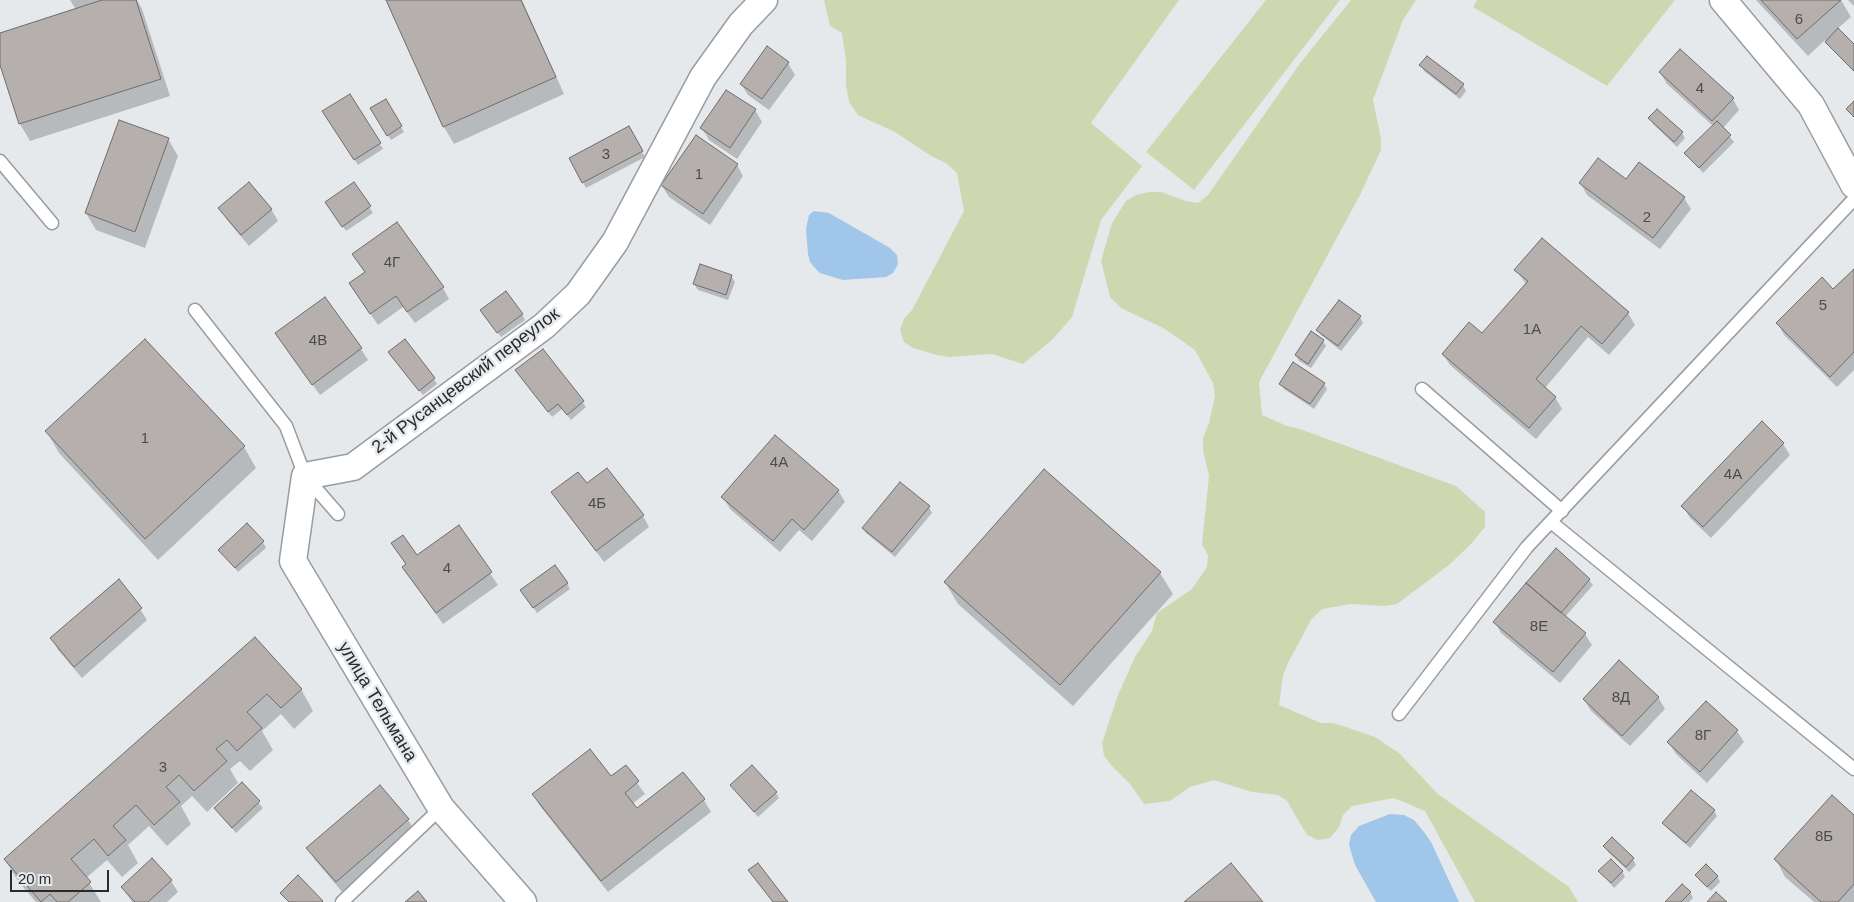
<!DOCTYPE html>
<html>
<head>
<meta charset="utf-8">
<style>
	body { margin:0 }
	#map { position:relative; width:1854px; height:902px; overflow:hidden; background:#e5e9ec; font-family:Arial,sans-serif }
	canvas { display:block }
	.scale { position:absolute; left:10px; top:870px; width:99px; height:22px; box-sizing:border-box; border:2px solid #292a2b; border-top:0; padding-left:6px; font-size:15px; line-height:18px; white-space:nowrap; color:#292a2b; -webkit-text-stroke:4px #e5e9ec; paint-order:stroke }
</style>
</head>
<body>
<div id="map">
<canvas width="1854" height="902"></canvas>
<div class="scale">20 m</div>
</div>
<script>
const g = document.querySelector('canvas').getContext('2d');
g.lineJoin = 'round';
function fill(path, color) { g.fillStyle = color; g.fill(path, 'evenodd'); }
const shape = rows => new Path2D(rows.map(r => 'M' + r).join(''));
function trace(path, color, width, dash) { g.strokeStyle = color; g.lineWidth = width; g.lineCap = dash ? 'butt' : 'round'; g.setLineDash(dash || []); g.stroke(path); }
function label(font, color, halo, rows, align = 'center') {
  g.font = font + ' Arial,sans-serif'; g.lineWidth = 5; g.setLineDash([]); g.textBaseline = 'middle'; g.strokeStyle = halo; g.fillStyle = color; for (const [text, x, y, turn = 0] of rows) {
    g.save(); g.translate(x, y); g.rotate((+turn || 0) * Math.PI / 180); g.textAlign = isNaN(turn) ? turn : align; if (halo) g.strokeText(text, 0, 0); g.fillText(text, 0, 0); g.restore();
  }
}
fill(shape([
	[824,0,1179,0,1091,123,1142,166,1101,220,1072,317,1053,339,1023,364,992,354,949,357,937,355,913,348,904,342,900,330,904,319,912,310,964,211,957,173,946,163,931,156,895,132,858,115,849,102,846,85,846,61,842,33,830,26],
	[1266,0,1340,0,1194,190,1146,152],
	[1351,0,1416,0,1403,20,1373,100,1381,139,1381,150,1360,195,1259,382,1262,415,1287,426,1300,429,1456,486,1485,512,1485,527,1470,545,1449,565,1397,604,1385,606,1351,604,1322,609,1311,620,1288,663,1283,676,1279,705,1321,723,1333,723,1346,727,1375,737,1399,753,1438,794,1569,887,1578,902,1475,902,1425,811,1394,798,1352,806,1343,815,1339,827,1330,838,1318,840,1307,835,1287,801,1278,795,1252,792,1214,780,1190,787,1170,801,1144,804,1130,784,1112,766,1104,756,1102,743,1118,695,1135,657,1152,631,1157,613,1192,589,1207,567,1208,555,1202,544,1209,476,1203,450,1203,438,1209,423,1215,396,1213,383,1195,350,1165,329,1121,308,1110,297,1101,261,1112,223,1126,201,1136,195,1149,192,1161,192,1186,201,1198,203,1208,195,1301,62],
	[1477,0,1675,0,1607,86,1473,7]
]), '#cfd7b1');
fill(shape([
	[814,211,829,213,890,248,897,255,898,264,893,273,886,277,843,280,820,273,815,268,810,262,808,254,806,229,809,215],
	[1390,814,1404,815,1414,820,1424,832,1431,842,1459,902,1376,902,1355,865,1349,845,1351,835,1359,826]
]), '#a0c6ea');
fill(shape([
	[70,0,137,0,142,9,170,96,30,141,20,124,0,61,0,34,76,10],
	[388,0,522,0,564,94,454,144,444,127],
	[1756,0,1841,0,1851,17,1837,29,1854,46,1854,72,1830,47,1825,40,1808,56],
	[1848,0,1854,0,1854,6],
	[767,48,788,63,795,75,769,110,748,95,741,84],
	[1421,65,1463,85,1466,91,1460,99,1424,71],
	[1660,72,1733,99,1739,110,1723,128,1734,142,1703,173,1686,153,1713,126,1667,84],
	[349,95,383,149,358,165,324,111],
	[385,100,404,132,391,140,372,109],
	[755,110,762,122,737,159,709,140,702,128],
	[1650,118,1682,133,1685,138,1677,147,1653,124],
	[629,128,645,157,586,188,570,158],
	[168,139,178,156,145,248,96,230,86,213],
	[737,165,743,176,710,225,669,197,662,186],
	[1626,181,1684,198,1691,209,1660,249,1587,195,1581,184],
	[354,184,373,213,346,231,330,208],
	[220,209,271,209,278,221,249,246,227,220],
	[1542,240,1628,313,1635,325,1609,355,1588,337,1545,388,1555,397,1562,409,1536,439,1450,365,1443,354,1482,335,1526,284,1516,270],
	[354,254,443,288,449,299,415,323,403,307,378,325,350,284,365,273],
	[1854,270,1854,370,1837,387,1784,335,1778,323,1833,291],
	[731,276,735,282,728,300,698,290,694,284],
	[522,314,525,320,501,337,485,316],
	[1360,317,1363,323,1341,351,1321,335,1318,330],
	[276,334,361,349,368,360,320,395],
	[1323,341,1326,346,1311,368,1299,361,1296,355],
	[543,350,586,407,571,420,562,409,552,417,517,371],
	[393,357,434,379,437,384,423,395],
	[1281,384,1324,384,1327,389,1314,409,1284,389],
	[47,432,244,447,256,468,158,560,59,453],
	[1783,444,1790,455,1711,538,1690,518,1683,506],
	[587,485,643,516,649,527,604,562,560,504,553,493],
	[838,490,845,502,812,541,799,530,780,552,730,509,723,497],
	[929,507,932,513,895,557,866,533,863,528],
	[458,527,498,585,443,624,410,578,404,567,406,565,392,544,417,557],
	[263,542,266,548,238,572,220,550],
	[1556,550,1589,580,1593,585,1565,617,1585,634,1592,645,1560,683,1501,633,1495,622],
	[1160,573,1173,594,1073,706,958,604,945,582],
	[567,583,570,589,537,613,525,596],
	[140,609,147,620,82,678,58,650,52,638],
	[255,638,301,689,313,711,294,729,281,714,262,731,273,750,250,771,240,761,230,769,238,783,207,812,192,796,181,806,191,824,167,846,149,826,128,845,138,863,122,877,107,860,86,878,101,902,36,902,18,881,5,860],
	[1658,697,1665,709,1630,746,1591,711,1584,699],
	[1706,702,1737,731,1744,742,1707,783,1676,754,1669,743],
	[625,766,645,794,632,804,637,810,683,773,704,800,711,812,608,892,540,806,534,795,611,778],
	[242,784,263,808,236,833,215,808],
	[732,785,776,793,779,798,758,817],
	[1714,811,1717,816,1690,848,1667,828,1664,823],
	[1854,816,1854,902,1814,902,1785,877,1776,860],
	[408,820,415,831,343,893,315,860,308,848],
	[1612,839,1633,859,1636,865,1629,872,1608,852,1605,846],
	[1600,871,1622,871,1625,877,1614,888],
	[1697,876,1717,876,1720,882,1711,891,1700,881],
	[171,881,178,892,167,902,132,902,122,887],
	[1690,892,1693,898,1689,902,1667,902]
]), '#0003');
const building = shape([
	[102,0,136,0,161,79,19,124,0,65,0,33,102,0],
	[386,0,521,0,556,77,443,127,386,0],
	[1761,0,1841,0,1797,39,1761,0],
	[1838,28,1854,44,1854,71,1825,42,1838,28],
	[767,46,789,62,762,99,740,84,767,46],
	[1680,49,1734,98,1712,121,1659,72,1680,49],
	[1427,56,1464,84,1456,94,1419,65,1427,56],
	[726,90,756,109,730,148,700,128,726,90],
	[350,94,381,143,354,160,322,111,350,94],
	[386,99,402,126,387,136,370,108,386,99],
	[1854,101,1854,117,1846,109,1854,101],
	[1657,109,1683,132,1674,142,1648,118,1657,109],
	[119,120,169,138,135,232,85,213,119,120],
	[1717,121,1731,135,1699,168,1684,153,1717,121],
	[629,126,643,151,582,183,569,158,629,126],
	[696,135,738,164,703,214,661,185,696,135],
	[1598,158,1626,179,1639,162,1685,197,1653,238,1579,183,1598,158],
	[249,182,272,209,241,235,218,208,249,182],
	[354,182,371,206,342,227,325,202,354,182],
	[397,222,444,287,407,312,396,296,370,314,349,283,365,272,352,254,397,222],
	[1542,238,1629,312,1602,344,1581,326,1536,379,1556,397,1529,428,1442,354,1469,322,1482,333,1528,281,1514,270,1542,238],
	[700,264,732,275,726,295,693,284,700,264],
	[1854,269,1854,352,1830,377,1776,323,1822,277,1833,289,1854,269],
	[506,291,523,314,497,333,480,310,506,291],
	[325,297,362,348,312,385,275,333,325,297],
	[1339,300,1361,316,1338,346,1316,330,1339,300],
	[1311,331,1324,340,1308,364,1295,355,1311,331],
	[145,339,245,446,145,539,45,431,145,339],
	[405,339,435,378,419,391,388,352,405,339],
	[543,349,584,401,567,415,558,404,548,412,515,370,543,349],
	[1293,362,1325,383,1310,404,1279,384,1293,362],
	[1762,421,1784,443,1703,527,1681,506,1762,421],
	[775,435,839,490,804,530,792,519,773,541,721,497,775,435],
	[607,468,644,515,596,551,551,492,578,472,587,483,607,468],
	[1044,469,1161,572,1060,685,944,582,1044,469],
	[900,482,930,506,892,552,862,528,900,482],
	[247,523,264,541,235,568,218,550,247,523],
	[459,525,492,572,436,613,402,567,406,564,391,543,403,535,417,555,459,525],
	[1556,548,1590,579,1561,613,1526,583,1556,548],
	[555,565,568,583,533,608,520,590,555,565],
	[119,579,142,608,74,667,50,638,119,579],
	[1526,583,1586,633,1553,672,1493,622,1526,583],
	[255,637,302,689,281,708,267,694,247,712,262,728,237,751,227,740,216,749,227,761,194,791,179,775,166,787,180,802,154,825,136,805,113,826,126,840,108,856,94,839,71,859,91,882,68,902,57,902,50,894,41,902,4,859,255,637],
	[1619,660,1659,697,1622,736,1583,699,1619,660],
	[1706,701,1738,730,1700,772,1667,742,1706,701],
	[590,749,611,776,626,765,639,781,625,793,637,808,683,772,705,799,601,881,532,794,590,749],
	[752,765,777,792,754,812,730,785,752,765],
	[242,782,260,801,232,828,214,808,242,782],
	[380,785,409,819,336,882,306,848,380,785],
	[1691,790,1715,810,1686,843,1662,823,1691,790],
	[1832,795,1854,815,1854,884,1838,902,1821,902,1774,859,1832,795],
	[1612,837,1634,858,1626,867,1603,846,1612,837],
	[152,858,172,880,148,902,135,902,121,887,152,858],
	[1611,859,1623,871,1611,883,1598,871,1611,859],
	[758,863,788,902,773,902,748,870,758,863],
	[1231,863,1263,902,1184,902,1231,863],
	[1706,864,1718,876,1707,887,1695,875,1706,864],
	[298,875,323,901,322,902,289,902,280,893,298,875],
	[1682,884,1691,892,1681,902,1665,902,1682,884],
	[418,891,427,902,405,902,418,891],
	[1716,892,1727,902,1707,902,1716,892]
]);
fill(building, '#b5b0ae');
trace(building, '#706c6a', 1);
const service = shape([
	[0,161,52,223],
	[195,310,286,426,305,476,338,514],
	[1422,389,1562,511],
	[1551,522,1854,769],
	[1399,714,1527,547,1854,199],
	[342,902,441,808]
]);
const minor = shape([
	[1723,0,1811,105,1854,185],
	[523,902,441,808,293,561,305,476,353,467,544,326,578,294,615,242,703,77,741,24,764,0]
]);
trace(service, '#999ca0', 15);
trace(minor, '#999ca0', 29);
trace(service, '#fff', 12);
trace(minor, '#fff', 26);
label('15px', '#4c4c4c', null, [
	["6",1799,20],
	["4",1700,89],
	["3",606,155],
	["1",699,175],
	["2",1647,218],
	["4Г",392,263],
	["5",1823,306],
	["1А",1532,330],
	["4В",318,341],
	["1",145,439],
	["4А",779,463],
	["4А",1733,475],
	["4Б",597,504],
	["4",447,569],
	["8Е",1539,627],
	["8Д",1621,698],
	["8Г",1703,736],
	["3",163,768],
	["8Б",1824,837]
]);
label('18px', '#292a2b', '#e5e9ec', [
	["2-й Русанцевский переулок",466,381,-37],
	["улица Тельмана",377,702,59]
]);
</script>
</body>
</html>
